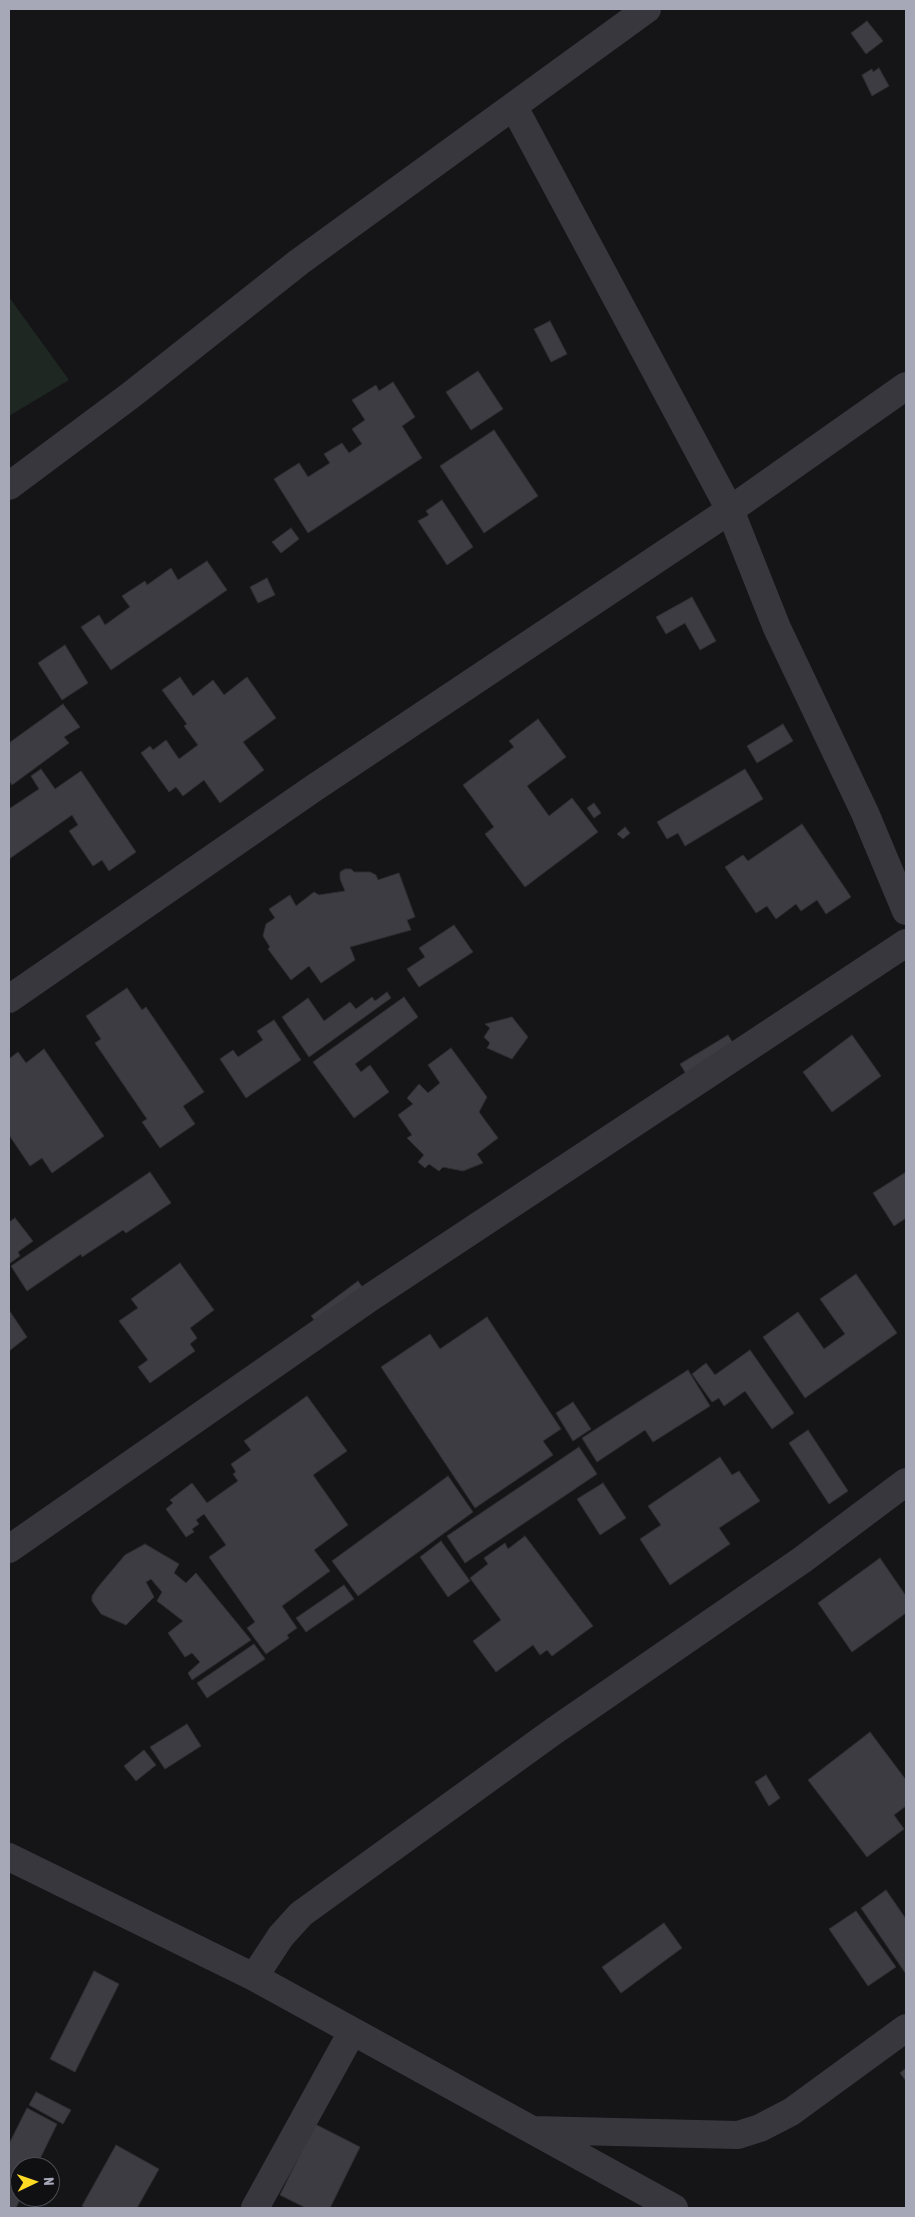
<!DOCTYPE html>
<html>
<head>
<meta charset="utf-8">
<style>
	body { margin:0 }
	#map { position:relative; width:915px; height:2217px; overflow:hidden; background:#151517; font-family:"Asap Condensed",sans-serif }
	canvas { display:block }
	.frame { position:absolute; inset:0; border:10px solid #a6a8b8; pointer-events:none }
	.north { position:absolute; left:10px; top:2157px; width:50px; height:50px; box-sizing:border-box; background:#101012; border:1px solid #4c4d54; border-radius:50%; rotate:87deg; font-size:14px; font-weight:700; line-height:20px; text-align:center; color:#a6a8b8 }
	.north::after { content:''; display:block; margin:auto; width:18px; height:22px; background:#ffda25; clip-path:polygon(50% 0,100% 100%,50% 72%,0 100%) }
</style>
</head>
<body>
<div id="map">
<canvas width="915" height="2217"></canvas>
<div class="frame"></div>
<div class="north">N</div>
</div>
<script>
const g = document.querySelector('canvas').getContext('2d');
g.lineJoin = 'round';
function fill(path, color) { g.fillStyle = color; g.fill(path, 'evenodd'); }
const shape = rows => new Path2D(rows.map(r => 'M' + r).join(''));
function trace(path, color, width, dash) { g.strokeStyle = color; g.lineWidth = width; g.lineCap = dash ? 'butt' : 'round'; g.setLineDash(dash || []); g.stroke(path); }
fill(shape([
	[9,297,69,380,9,416]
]), '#1e2721');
const building = shape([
	[867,21,883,41,866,54,851,33,867,21],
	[879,68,889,86,872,96,862,75,872,69,873,72,879,68],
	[550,321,567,354,551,362,534,329,550,321],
	[478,371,503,409,471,430,446,392,478,371],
	[393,382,415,417,402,426,422,458,308,533,274,479,299,463,308,477,330,463,324,454,342,443,349,453,362,444,352,429,365,420,352,400,376,385,379,391,393,382],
	[494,430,538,496,484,533,440,466,494,430],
	[442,500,473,547,447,565,418,521,429,515,426,511,442,500],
	[291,528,299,539,281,553,272,542,291,528],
	[207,561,227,590,111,670,81,627,99,615,105,625,130,607,122,596,145,581,147,585,171,568,178,580,207,561],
	[267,578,275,595,258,603,250,587,267,578],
	[692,597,716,641,700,650,685,623,666,634,656,617,692,597],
	[65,645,88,683,62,700,38,663,65,645],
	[180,677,193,696,213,680,224,695,247,677,276,718,243,742,264,770,220,803,204,780,183,796,176,787,169,792,141,753,150,746,153,750,166,740,179,759,198,745,184,726,187,724,162,690,180,677],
	[63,704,80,727,64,737,69,743,12,785,9,780,9,743,63,704],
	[538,719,566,757,527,786,549,816,572,798,598,832,525,887,485,834,494,827,463,785,514,747,509,741,538,719],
	[783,724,793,741,757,763,747,746,783,724],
	[41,769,55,789,81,771,136,852,109,871,102,860,93,866,69,831,78,825,72,815,9,859,9,809,39,789,31,776,41,769],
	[745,769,763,799,685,846,678,833,667,839,657,822,745,769],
	[594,803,601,813,594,818,587,808,594,803],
	[802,824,851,897,826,914,817,900,801,911,796,904,776,919,767,906,756,913,725,867,743,855,748,861,802,824],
	[625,827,630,833,623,839,617,834,625,827],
	[345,869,351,869,354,872,370,872,376,875,378,880,399,873,415,917,407,920,411,930,350,947,355,960,321,983,309,966,291,980,268,949,270,947,263,936,266,924,275,918,269,909,290,895,296,906,314,892,319,895,345,891,340,879,340,872,345,869],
	[454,925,473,952,419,987,407,969,425,957,419,948,454,925],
	[127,988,142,1010,146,1007,204,1092,183,1106,195,1124,160,1148,142,1122,147,1119,95,1043,101,1039,86,1016,127,988],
	[387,992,391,998,309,1057,282,1017,308,998,324,1021,350,1002,356,1009,372,997,375,1001,387,992],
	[404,997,418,1017,355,1064,361,1072,370,1065,389,1092,354,1118,313,1062,404,997],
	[512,1017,528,1037,512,1059,487,1048,490,1043,484,1037,490,1028,485,1024,512,1017],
	[274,1020,301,1060,246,1098,220,1059,233,1050,238,1057,263,1040,257,1031,274,1020],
	[728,1035,736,1048,688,1077,680,1064,728,1035],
	[852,1035,881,1076,832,1112,803,1072,852,1035],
	[451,1048,487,1097,479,1112,498,1138,477,1154,483,1163,463,1171,443,1167,439,1171,429,1164,425,1168,418,1162,424,1155,407,1138,412,1135,398,1115,413,1104,407,1098,419,1084,428,1093,440,1083,428,1065,451,1048],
	[44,1049,104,1136,52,1173,42,1158,30,1166,9,1135,9,1059,18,1052,26,1063,44,1049],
	[150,1172,171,1203,126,1233,123,1230,82,1257,81,1254,27,1291,11,1266,150,1172],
	[906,1172,906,1218,894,1226,873,1193,906,1172],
	[15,1218,33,1241,18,1252,20,1256,9,1264,9,1222,15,1218],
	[180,1263,214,1310,190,1328,197,1338,190,1344,195,1351,150,1383,138,1367,148,1360,119,1321,138,1308,131,1299,180,1263],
	[856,1274,897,1333,805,1398,763,1337,798,1312,824,1349,845,1334,820,1299,856,1274],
	[358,1281,366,1292,319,1326,311,1316,358,1281],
	[9,1310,27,1337,9,1351,9,1310],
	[487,1317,561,1429,543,1441,553,1455,475,1508,381,1367,430,1334,440,1349,487,1317],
	[750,1350,794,1413,772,1429,745,1391,724,1406,719,1398,712,1402,692,1374,706,1363,715,1375,750,1350],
	[688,1370,710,1406,653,1442,645,1430,597,1462,582,1438,688,1370],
	[307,1396,347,1451,313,1475,348,1525,314,1550,330,1571,282,1606,297,1628,287,1635,289,1638,266,1654,247,1628,255,1622,209,1557,226,1545,204,1514,196,1520,199,1524,192,1529,194,1532,186,1537,166,1509,173,1503,170,1500,192,1483,207,1503,238,1481,233,1474,236,1472,231,1464,251,1450,244,1441,307,1396],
	[573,1402,591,1429,573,1441,556,1413,573,1402],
	[808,1430,848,1491,829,1504,789,1443,808,1430],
	[579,1447,597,1474,465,1563,447,1536,579,1447],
	[720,1457,732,1475,739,1471,760,1501,719,1528,730,1544,670,1585,640,1539,661,1525,648,1506,720,1457],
	[448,1476,473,1512,358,1596,332,1561,448,1476],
	[603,1483,626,1518,600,1535,577,1499,603,1483],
	[525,1536,593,1626,552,1656,547,1650,540,1655,533,1645,496,1672,473,1641,501,1620,470,1578,488,1564,484,1558,505,1543,508,1549,525,1536],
	[441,1541,470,1581,448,1597,420,1557,441,1541],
	[145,1544,179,1564,174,1573,186,1583,196,1573,251,1640,192,1680,188,1673,200,1662,192,1653,185,1657,168,1633,183,1621,157,1601,162,1592,151,1579,146,1582,154,1597,126,1625,101,1614,92,1601,92,1596,98,1587,125,1555,145,1544],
	[880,1558,906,1596,906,1613,852,1652,818,1603,880,1558],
	[344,1585,354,1599,306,1632,296,1618,344,1585],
	[254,1644,265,1659,207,1698,197,1683,254,1644],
	[187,1724,201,1746,165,1769,150,1747,187,1724],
	[870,1732,906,1780,906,1806,894,1815,904,1829,867,1857,808,1780,870,1732],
	[144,1750,156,1765,136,1781,124,1766,144,1750],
	[766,1775,780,1798,769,1806,755,1782,766,1775],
	[886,1890,906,1919,906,1974,861,1908,886,1890],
	[856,1911,896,1967,868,1986,829,1929,856,1911],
	[664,1923,682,1948,621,1993,602,1967,664,1923],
	[94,1971,119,1984,75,2072,50,2059,94,1971],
	[906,2068,906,2081,900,2073,906,2068],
	[36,2092,71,2110,63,2124,29,2105,36,2092],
	[27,2108,57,2124,36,2167,20,2167,21,2197,16,2208,9,2208,9,2144,27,2108],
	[315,2124,360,2147,330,2208,306,2208,280,2195,315,2124],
	[116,2145,159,2169,137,2208,86,2208,82,2206,116,2145]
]);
fill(building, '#3c3c42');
trace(building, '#2f2f33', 1);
trace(shape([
	[514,107,730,510,777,628,865,813,906,911],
	[9,486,131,395,299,262,647,9],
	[9,999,314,788,730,510,906,386],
	[9,1549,371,1297,906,943],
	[9,1857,254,1977,674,2208],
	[254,1977,281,1936,301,1914,554,1731,802,1560,906,1482],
	[533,2130,738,2135,760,2128,791,2112,906,2028],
	[255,2208,352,2032]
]), '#38373e', 28);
</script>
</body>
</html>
